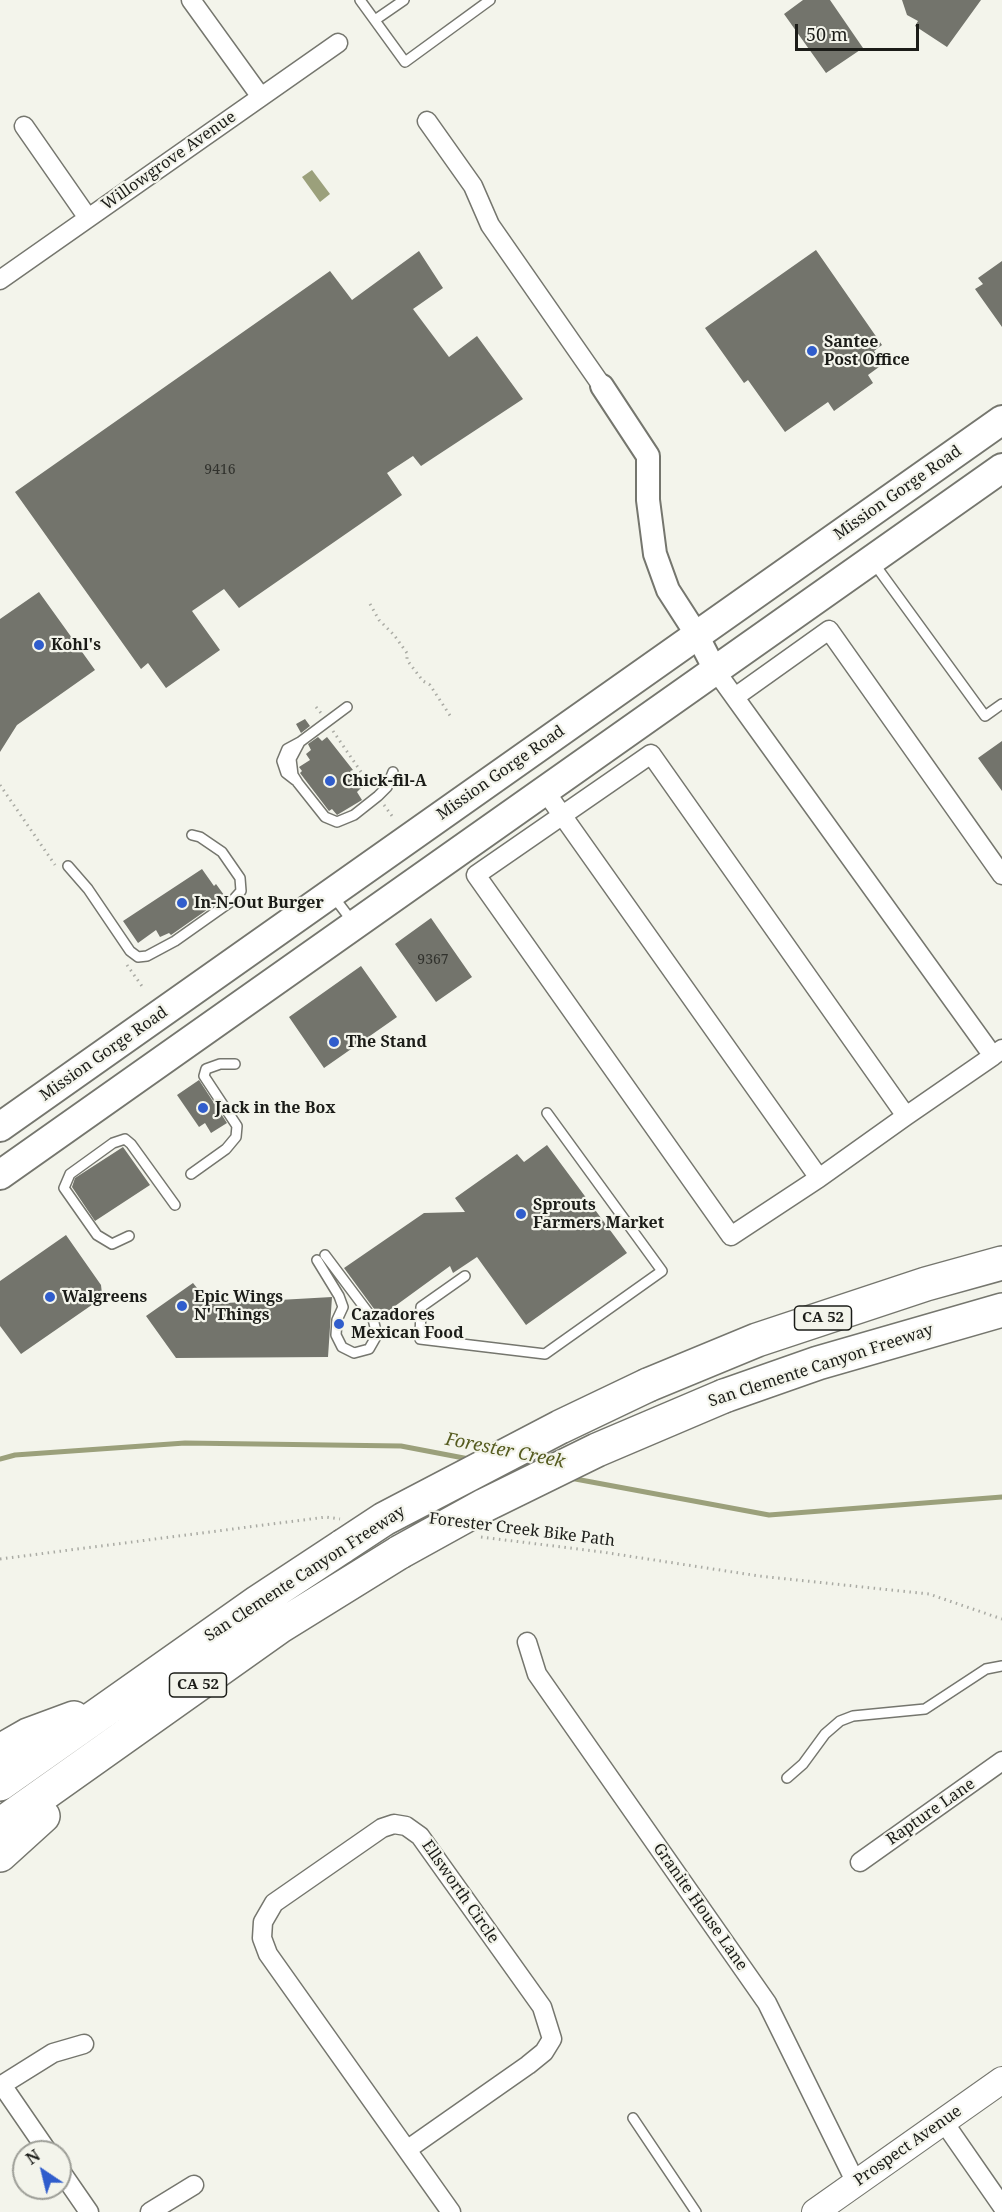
<!DOCTYPE html>
<html>
<head>
<meta charset="utf-8">
<style>
	body { margin:0 }
	#map { position:relative; width:1002px; height:2212px; overflow:hidden; background:#f3f4eb; font-family:"Noto Serif",serif }
	canvas { display:block }
	.north { position:absolute; left:12px; top:2140px; width:60px; height:60px; box-sizing:border-box; background:#f3f4eb; border:2px solid #9d9e97; border-radius:50%; rotate:325deg; font-size:16px; font-weight:700; line-height:24px; text-align:center; color:#1b1c18 }
	.north::after { content:''; display:block; margin:auto; width:21px; height:27px; background:#305dcc; clip-path:polygon(50% 0,100% 100%,50% 72%,0 100%) }
	.scale { position:absolute; left:795px; top:24px; width:124px; height:27px; box-sizing:border-box; border:3px solid #1b1c18; border-top:0; padding-left:8px; font-size:18px; line-height:21px; white-space:nowrap; color:#1b1c18; -webkit-text-stroke:4px #f3f4eb; paint-order:stroke }
</style>
</head>
<body>
<div id="map">
<canvas width="1002" height="2212"></canvas>
<div class="north">N</div>
<div class="scale">50 m</div>
</div>
<script>
const g = document.querySelector('canvas').getContext('2d');
g.lineJoin = 'round';
function fill(path, color) { g.fillStyle = color; g.fill(path, 'evenodd'); }
const shape = rows => new Path2D(rows.map(r => 'M' + r).join(''));
function trace(path, color, width, dash) { g.strokeStyle = color; g.lineWidth = width; g.lineCap = dash ? 'butt' : 'round'; g.setLineDash(dash || []); g.stroke(path); }
function label(font, color, halo, rows, align = 'center') {
  g.font = font + ' "Noto Serif",serif'; g.lineWidth = 4.5; g.setLineDash([]); g.textBaseline = 'middle'; g.strokeStyle = halo; g.fillStyle = color; for (const [text, x, y, turn = 0] of rows) {
    g.save(); g.translate(x, y); g.rotate((+turn || 0) * Math.PI / 180); g.textAlign = isNaN(turn) ? turn : align; if (halo) g.strokeText(text, 0, 0); g.fillText(text, 0, 0); g.restore();
  }
}
fill(shape([
	[312,170,330,194,320,202,302,177]
]), '#9ba07b');
trace(shape([
	[0,1459,15,1455,185,1443,401,1446,469,1459],
	[570,1478,769,1515,1002,1497]
]), '#9ba07b', 5);
fill(shape([
	[803,0,830,0,863,48,826,73,784,14],
	[902,0,981,0,947,47,915,26,918,21,907,15],
	[816,250,882,345,874,351,883,364,868,375,873,383,834,411,828,402,785,432,748,380,744,383,705,328],
	[419,251,443,288,413,309,449,357,477,336,523,399,421,466,413,456,387,473,402,495,239,608,224,589,192,611,220,650,166,688,148,663,141,669,15,492,330,271,352,300],
	[1002,261,1002,327,975,289,983,284,978,278],
	[39,592,95,670,17,725,0,752,0,619],
	[305,719,310,726,301,733,296,724],
	[318,737,322,741,327,737,353,770,350,771,361,788,357,792,362,800,337,815,332,809,329,811,300,773,302,771,299,767,310,760,306,754,311,750,308,744],
	[1002,741,1002,791,978,758],
	[202,869,214,886,216,884,224,895,209,905,211,907,171,935,169,933,160,937,156,930,138,943,123,921],
	[431,918,472,977,436,1002,395,944],
	[361,966,397,1017,324,1068,289,1017],
	[199,1080,227,1123,211,1133,205,1123,199,1127,177,1095],
	[547,1145,627,1253,526,1325,477,1257,453,1273,450,1266,380,1317,344,1268,424,1213,465,1212,455,1198,517,1154,524,1162],
	[123,1147,150,1185,95,1221,72,1187,75,1178],
	[66,1235,101,1285,102,1294,99,1300,21,1354,0,1326,0,1281],
	[193,1283,206,1299,226,1303,332,1297,328,1357,176,1358,146,1316]
]), '#73746c');
const service = shape([
	[360,0,405,62,490,0],
	[375,20,404,0],
	[873,562,985,716,1002,704],
	[347,707,300,742,291,759,293,775,298,783,325,817,337,822,354,815,378,796,387,787,393,772],
	[295,780,286,773,282,761,287,749,300,742],
	[68,866,88,889,130,951,138,957,147,956,175,941,233,900,241,891,240,878,222,852,200,837,192,835],
	[333,896,352,921],
	[191,1174,226,1149,236,1137,237,1126,204,1076,206,1069,220,1064,235,1064],
	[129,1236,112,1244,97,1235,64,1188,70,1174,113,1143,125,1139,131,1144,175,1205],
	[317,1260,339,1296,343,1307,337,1320,336,1335,342,1347,354,1353,369,1349,377,1335,373,1319,325,1255],
	[465,1276,421,1307,420,1339,545,1354,662,1271,547,1113],
	[787,1778,803,1764,825,1734,840,1721,853,1716,925,1709,986,1669,1002,1666],
	[633,2118,696,2212]
]);
const minor = shape([
	[191,0,261,97],
	[427,121,473,186,490,225,602,386],
	[24,126,88,218],
	[0,280,338,43],
	[715,670,993,1056],
	[735,697,829,630,1002,875],
	[545,791,819,1178],
	[906,1116,651,754,476,875,731,1236,819,1178,906,1116,993,1056,1002,1049],
	[527,1642,537,1674,767,2003,856,2183],
	[860,1862,1002,1761],
	[2,2085,48,2152],
	[0,2086,53,2053,84,2044],
	[943,2121,1002,2206],
	[408,2149,528,2065,544,2052,552,2039,542,2007,420,1836,406,1826,394,1824,382,1828,274,1903,263,1922,262,1938,268,1954,451,2212],
	[60,2170,89,2212],
	[150,2212,194,2185]
]);
const tertiary = shape([
	[602,386,648,456,648,500,655,554,668,590,697,635,715,670]
]);
const secondary = shape([
	[815,2212,1002,2080]
]);
const primary = shape([
	[0,1127,1002,420],
	[0,1175,1002,468]
]);
const motorway = shape([
	[648,1385,757,1340,926,1284,1002,1263],
	[724,1396,818,1363,1002,1310],
	[0,1751,28,1735,74,1718],
	[0,1784,258,1602,343,1546],
	[0,1825,279,1627,400,1552],
	[0,1855,43,1816]
]);
trace(service, '#75766e', 12);
trace(minor, '#75766e', 21);
trace(tertiary, '#75766e', 26);
trace(secondary, '#75766e', 28);
trace(primary, '#75766e', 32);
trace(motorway, '#75766e', 36);
trace(shape([
	[370,604,379,620,394,635,407,653,407,660,423,681,430,685,451,717],
	[316,707,321,713],
	[333,731,370,785],
	[0,785,55,865],
	[384,805,392,816],
	[127,965,144,989],
	[481,1537,602,1552,759,1576,929,1594,1002,1619],
	[0,1559,326,1517,340,1519]
]), '#aaaba4', 3, [1.5, 4.5]);
trace(service, '#fff', 9);
trace(minor, '#fff', 18);
trace(tertiary, '#fff', 22);
trace(secondary, '#fff', 26);
trace(primary, '#fff', 28);
trace(motorway, '#fff', 33);
const motorwayBridge = shape([
	[343,1546,384,1519,560,1427,648,1385],
	[400,1552,485,1505,597,1450,724,1396]
]);
trace(motorwayBridge, '#75766e', 36, []);
trace(motorwayBridge, '#fff', 33);
for (const [x, y, r, color] of [
	[812,351,6,"#305dcc"],
	[39,645,6,"#305dcc"],
	[330,781,6,"#305dcc"],
	[182,903,6,"#305dcc"],
	[334,1042,6,"#305dcc"],
	[203,1108,6,"#305dcc"],
	[521,1214,6,"#305dcc"],
	[50,1297,6,"#305dcc"],
	[182,1306,6,"#305dcc"],
	[339,1324,6,"#305dcc"]
]) { const dot = new Path2D(); dot.arc(x, y, r, 0, 2 * Math.PI); g.fillStyle = color; g.fill(dot); trace(dot, '#f3f4eb', 2); }
label('14px', '#31322d', null, [
	["9416",220,470],
	["9367",433,960]
]);
for (const [x, y, w] of [
	[823,1318,57],
	[198,1685,57]
]) { const box = new Path2D(); box.roundRect(x - w / 2, y - 12, w, 24, 4.5); g.fillStyle = '#f3f4eb'; g.fill(box); trace(box, '#1b1c18', 1.5); }
label('bold 15px', '#1b1c18', null, [
	["CA 52",823,1318],
	["CA 52",198,1685]
]);
label('16px', '#1b1c18', '#f3f4eb', [
	["Willowgrove Avenue",169,161,-35],
	["Mission Gorge Road",898,493,-35],
	["Mission Gorge Road",501,773,-35],
	["Mission Gorge Road",104,1054,-35],
	["San Clemente Canyon Freeway",821,1366,-18],
	["Forester Creek Bike Path",522,1530,7],
	["San Clemente Canyon Freeway",305,1574,-33],
	["Rapture Lane",931,1812,-35],
	["Ellsworth Circle",460,1892,55],
	["Granite House Lane",700,1907,55],
	["Prospect Avenue",908,2146,-35]
]);
label('bold 16px', '#1b1c18', '#f3f4eb', [
	["Santee",824,342],
	["Post Office",824,360],
	["Kohl's",51,645],
	["Chick-fil-A",342,781],
	["In-N-Out Burger",194,903],
	["The Stand",346,1042],
	["Jack in the Box",215,1108],
	["Sprouts",533,1205],
	["Farmers Market",533,1223],
	["Walgreens",62,1297],
	["Epic Wings",194,1297],
	["N' Things",194,1315],
	["Cazadores",351,1315],
	["Mexican Food",351,1333]
], 'left');
label('italic 18px', '#555b1f', '#f3f4eb', [
	["Forester Creek",505,1451,11]
]);
</script>
</body>
</html>
